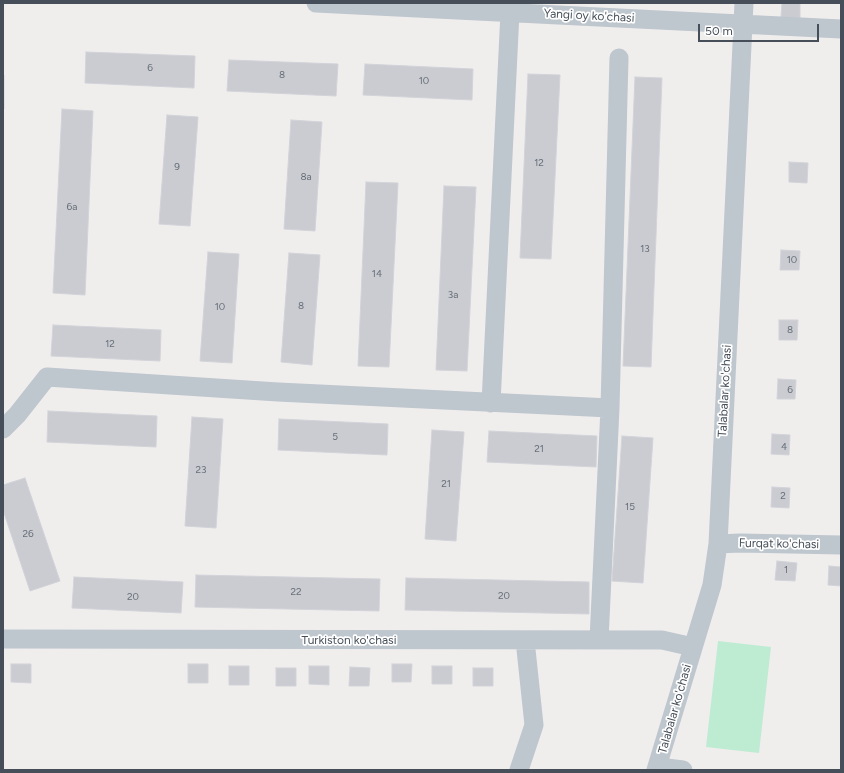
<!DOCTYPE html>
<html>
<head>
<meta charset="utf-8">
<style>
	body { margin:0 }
	#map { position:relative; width:844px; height:773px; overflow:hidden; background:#f0eded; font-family:Figtree,sans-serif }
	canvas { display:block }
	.frame { position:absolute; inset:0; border:4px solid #464f59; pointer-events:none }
	.scale { position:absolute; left:698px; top:24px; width:121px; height:18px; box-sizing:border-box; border:2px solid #464f59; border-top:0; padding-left:5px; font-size:12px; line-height:14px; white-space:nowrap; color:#464f59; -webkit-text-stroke:3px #fff; paint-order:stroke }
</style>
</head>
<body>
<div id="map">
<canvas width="844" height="773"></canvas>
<div class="frame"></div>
<div class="scale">50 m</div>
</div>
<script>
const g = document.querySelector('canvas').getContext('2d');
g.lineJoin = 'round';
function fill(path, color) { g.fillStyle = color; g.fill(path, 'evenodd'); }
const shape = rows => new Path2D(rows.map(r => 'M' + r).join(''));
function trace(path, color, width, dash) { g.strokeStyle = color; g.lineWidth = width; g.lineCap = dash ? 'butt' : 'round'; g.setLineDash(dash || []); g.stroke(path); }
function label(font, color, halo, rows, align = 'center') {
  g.font = font + ' Figtree,sans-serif'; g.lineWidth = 3.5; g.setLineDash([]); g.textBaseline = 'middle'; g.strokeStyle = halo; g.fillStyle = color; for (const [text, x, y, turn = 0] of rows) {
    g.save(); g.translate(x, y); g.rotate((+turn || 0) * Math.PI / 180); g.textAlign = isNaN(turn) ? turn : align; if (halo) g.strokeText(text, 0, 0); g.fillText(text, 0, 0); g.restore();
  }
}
fill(shape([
	[718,641,771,647,759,753,706,747]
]), '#bdecd2');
const building = shape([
	[782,3,800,3,800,18,781,17,782,3],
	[86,52,195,56,194,88,85,83,86,52],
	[229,60,338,64,336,96,227,91,229,60],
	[365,64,473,69,472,100,363,95,365,64],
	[528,74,560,75,551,259,520,258,528,74],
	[3,75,4,75,4,109,3,109,3,75],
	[635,77,662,78,651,367,623,366,635,77],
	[62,109,93,111,85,295,53,293,62,109],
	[167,115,198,117,190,226,159,224,167,115],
	[291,120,322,122,315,231,284,229,291,120],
	[789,162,808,163,807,183,789,182,789,162],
	[366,182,398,183,389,367,358,366,366,182],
	[444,186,476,187,467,371,436,370,444,186],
	[781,250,800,251,799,270,780,270,781,250],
	[208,252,239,254,232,363,200,361,208,252],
	[289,253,320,255,312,365,281,362,289,253],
	[779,320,798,320,797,340,779,340,779,320],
	[53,325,161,330,160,361,51,356,53,325],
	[778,379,796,380,795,399,777,399,778,379],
	[48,411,157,416,156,447,47,442,48,411],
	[192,417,223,419,216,528,185,526,192,417],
	[279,419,388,424,387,455,278,450,279,419],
	[432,430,464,432,456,541,425,539,432,430],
	[489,431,597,436,596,467,487,462,489,431],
	[772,434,790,435,789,455,771,454,772,434],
	[622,436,653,438,643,583,612,581,622,436],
	[25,478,60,581,30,591,3,510,3,485,25,478],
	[772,487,790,488,789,508,771,507,772,487],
	[777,561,797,563,795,581,775,580,777,561],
	[829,566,841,567,841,586,828,585,829,566],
	[196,575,380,579,379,611,195,607,196,575],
	[74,577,183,582,181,613,72,608,74,577],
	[406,578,589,582,589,614,405,610,406,578],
	[11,664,31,664,31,683,11,682,11,664],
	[188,664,208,664,208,683,188,683,188,664],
	[392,664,412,664,411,682,392,682,392,664],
	[229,666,249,666,249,685,229,685,229,666],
	[309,666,329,666,329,685,309,684,309,666],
	[432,666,452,666,452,684,432,684,432,666],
	[350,667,370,668,369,686,349,686,350,667],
	[276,668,296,668,296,686,276,686,276,668],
	[473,668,493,668,493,686,473,686,473,668]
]);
fill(building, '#caccd2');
trace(building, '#d1d3d8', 1);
trace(shape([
	[316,3,841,29],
	[491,403,510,12],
	[3,429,17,415,47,377,278,392,610,408],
	[718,544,740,543,841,545],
	[3,639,662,640,693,647],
	[599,640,610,408,619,58],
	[658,767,683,770],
	[519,770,534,725,525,640],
	[656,770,712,585,718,544,744,3]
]), '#bec6ce', 19);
label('10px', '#676e77', null, [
	["6",150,68],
	["8",282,75],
	["10",424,81],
	["12",539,163],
	["9",177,167],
	["8a",306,177],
	["6a",72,207],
	["13",645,249],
	["10",792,260],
	["14",377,274],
	["3a",453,295],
	["8",301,306],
	["10",220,307],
	["8",790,330],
	["12",110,344],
	["6",790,390],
	["5",335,437],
	["4",784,447],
	["21",539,449],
	["23",201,470],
	["21",446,484],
	["2",783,496],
	["15",630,507],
	["26",28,534],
	["1",786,570],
	["22",296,592],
	["20",504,596],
	["20",133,597]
]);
label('12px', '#464f59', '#fff', [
	["Yangi oy ko'chasi",589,16,3],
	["Talabalar ko'chasi",725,391,-87],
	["Furqat ko'chasi",779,544,1],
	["Turkiston ko'chasi",349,640],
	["Talabalar ko'chasi",675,709,-74]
]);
</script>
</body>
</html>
